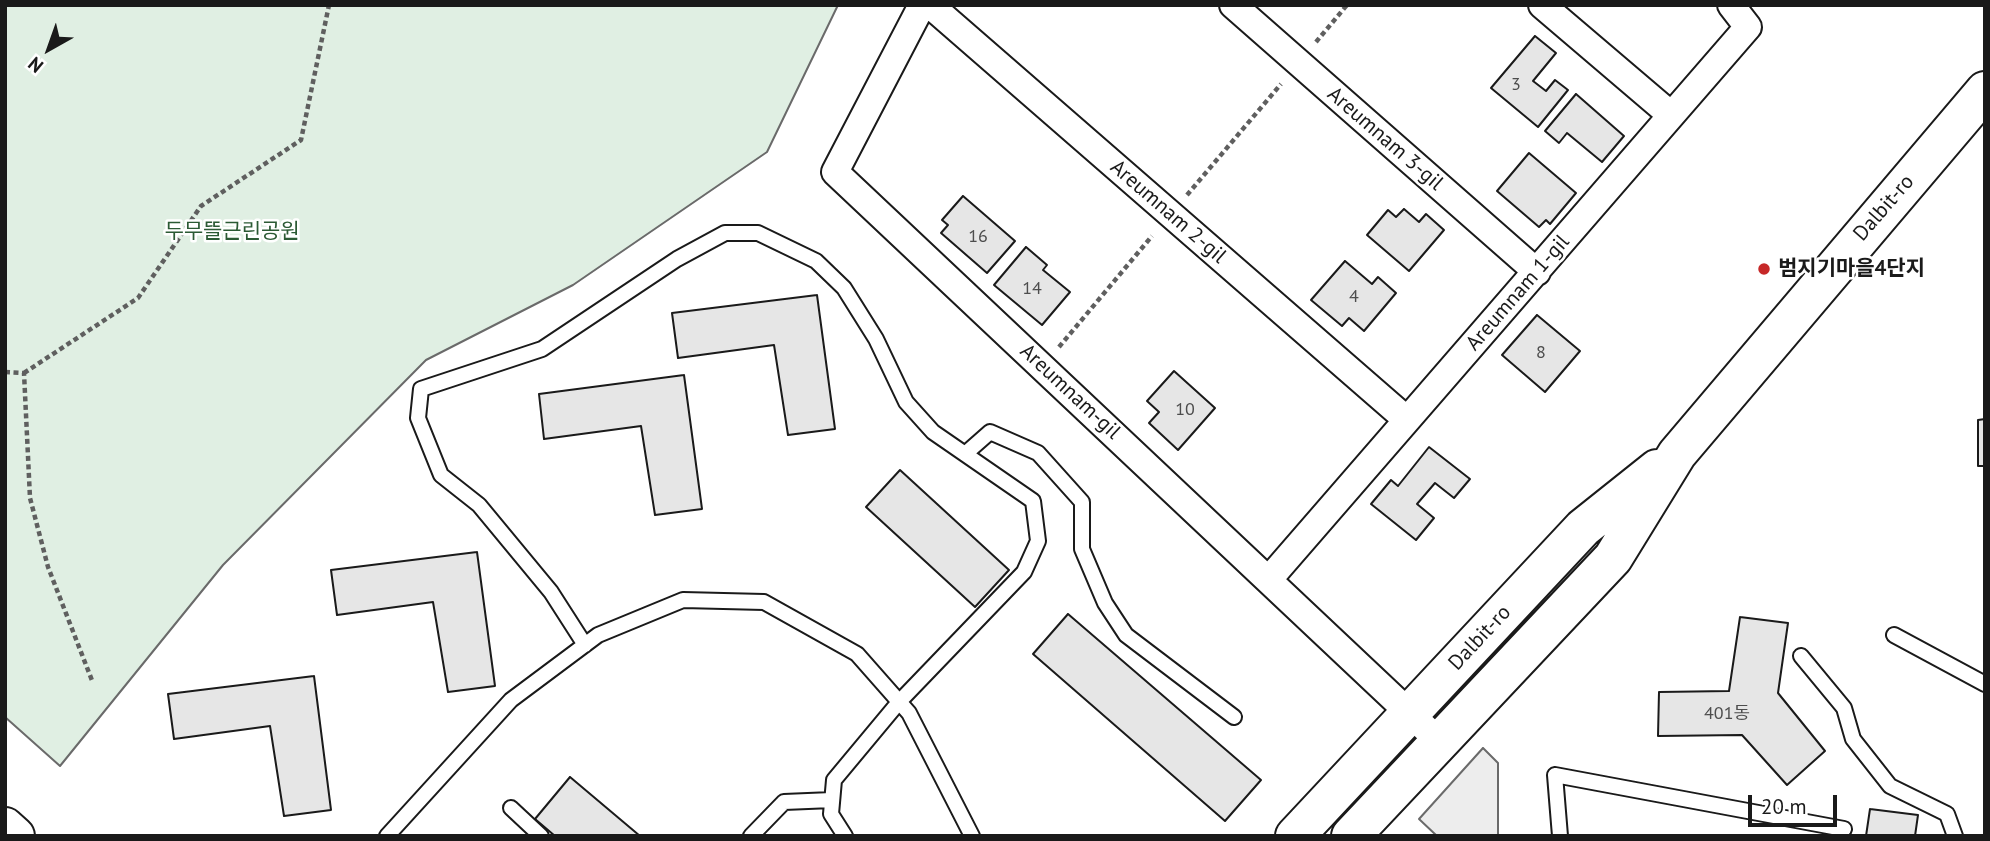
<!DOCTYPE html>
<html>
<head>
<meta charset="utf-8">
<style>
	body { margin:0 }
	#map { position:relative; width:1990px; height:841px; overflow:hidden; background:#fff; font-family:"PT Sans",sans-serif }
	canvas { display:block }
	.frame { position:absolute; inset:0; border:7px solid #1a1a1a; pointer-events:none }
	.north { position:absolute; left:14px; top:14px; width:70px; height:70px; -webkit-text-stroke:5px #fff; paint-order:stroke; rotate:220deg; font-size:19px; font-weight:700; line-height:28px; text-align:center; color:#1a1a1a }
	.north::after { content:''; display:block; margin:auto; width:24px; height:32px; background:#1a1a1a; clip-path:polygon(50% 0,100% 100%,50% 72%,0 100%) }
	.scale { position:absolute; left:1748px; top:795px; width:89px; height:32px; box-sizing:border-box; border:4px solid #1a1a1a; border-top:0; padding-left:9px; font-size:21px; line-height:24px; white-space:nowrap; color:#1a1a1a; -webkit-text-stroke:5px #fff; paint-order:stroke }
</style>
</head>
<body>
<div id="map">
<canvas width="1990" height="841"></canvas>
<div class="frame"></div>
<div class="north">N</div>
<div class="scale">20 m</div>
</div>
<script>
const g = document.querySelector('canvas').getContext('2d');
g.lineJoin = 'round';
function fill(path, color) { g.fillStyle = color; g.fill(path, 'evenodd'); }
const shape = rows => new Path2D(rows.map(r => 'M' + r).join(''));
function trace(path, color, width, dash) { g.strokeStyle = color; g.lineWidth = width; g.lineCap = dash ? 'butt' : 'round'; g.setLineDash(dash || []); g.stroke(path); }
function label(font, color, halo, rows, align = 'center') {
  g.font = font + ' "PT Sans","Noto Sans KR",sans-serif'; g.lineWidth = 5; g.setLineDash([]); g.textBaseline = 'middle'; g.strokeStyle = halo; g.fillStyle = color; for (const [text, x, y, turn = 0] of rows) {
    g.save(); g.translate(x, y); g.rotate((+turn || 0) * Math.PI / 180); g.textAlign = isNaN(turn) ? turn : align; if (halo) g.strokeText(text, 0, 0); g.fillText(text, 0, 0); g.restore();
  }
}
const green = shape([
	[5,5,838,5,767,152,573,285,426,360,223,565,60,766,5,717,5,5]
]);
fill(green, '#e0efe3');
trace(green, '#6a6a6a', 2);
const parking = shape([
	[1483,748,1498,763,1498,836,1437,836,1419,819,1483,748]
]);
fill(parking, '#ededed');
trace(parking, '#6a6a6a', 2);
const building = shape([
	[1535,36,1556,53,1533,81,1546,91,1555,80,1568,90,1538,127,1491,88,1535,36],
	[1576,94,1624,136,1602,162,1567,133,1559,143,1545,131,1576,94],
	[1529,153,1576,193,1550,224,1546,220,1539,227,1497,191,1529,153],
	[963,196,1015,241,987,273,941,233,948,225,942,220,963,196],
	[1404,209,1419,222,1426,214,1444,230,1409,271,1367,235,1388,210,1396,217,1404,209],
	[1026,247,1047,265,1043,270,1070,292,1042,325,994,285,1026,247],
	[1345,261,1372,284,1378,277,1396,293,1364,331,1349,318,1342,326,1311,300,1345,261],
	[817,295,835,429,788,435,774,345,678,358,672,313,817,295],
	[1537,315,1580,351,1545,392,1502,355,1537,315],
	[1174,371,1215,408,1178,450,1149,423,1159,412,1147,401,1174,371],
	[684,375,702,509,655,515,641,426,544,439,539,394,684,375],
	[1985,419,1985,466,1978,466,1978,420,1985,419],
	[1429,447,1470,479,1454,498,1435,483,1417,504,1434,518,1416,540,1371,504,1391,480,1398,486,1429,447],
	[900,470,1009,570,975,607,866,507,900,470],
	[477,552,495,686,448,692,433,602,337,615,331,570,477,552],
	[1068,614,1261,780,1225,821,1033,654,1068,614],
	[1740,617,1788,623,1778,693,1825,751,1787,785,1742,735,1658,736,1659,692,1729,691,1740,617],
	[314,676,331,810,284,816,270,726,174,739,168,694,314,676],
	[570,777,640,836,555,836,535,819,570,777],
	[1870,809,1918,815,1915,836,1866,836,1870,809]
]);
fill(building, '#e6e6e6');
trace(building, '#1a1a1a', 2);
const lane = shape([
	[965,454,990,432,1038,453,1082,502,1082,549,1105,603,1126,635,1234,717],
	[1894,635,1985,684],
	[585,645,551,592,479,505,441,475,418,418,421,389,542,349,677,259,725,233,758,233,816,261,844,288,876,339,906,402,933,432,1033,501,1038,541,1024,572,899,702,834,780,831,814,845,836],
	[1801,656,1844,708,1853,739,1890,786,1947,814,1955,836],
	[511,808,541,836],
	[387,836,511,700,598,635,683,600,764,602,857,654,909,713,972,836],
	[751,836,784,802,832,800],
	[1560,836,1555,775,1844,829]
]);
const street = shape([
	[922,5,835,172,1440,742],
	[930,5,1407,420],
	[1233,5,1537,272],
	[1542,5,1671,115],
	[1270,578,1748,27,1731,5]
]);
const secondary = shape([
	[5,827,15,836],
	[1295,836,1583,528,1657,469],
	[1351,836,1613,558,1677,454,1985,91]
]);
trace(lane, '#1a1a1a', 18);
trace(street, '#1a1a1a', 30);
trace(secondary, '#1a1a1a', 42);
trace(shape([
	[1316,42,1347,5],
	[1187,195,1281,84],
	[1059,347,1152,236],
	[5,372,24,373,30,498,48,567,93,683],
	[24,373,138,298,201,206,301,140,329,5]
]), '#5f5f5f', 4.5, [5, 3.5]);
trace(lane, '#fff', 14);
trace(street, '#fff', 26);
trace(secondary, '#fff', 38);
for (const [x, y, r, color] of [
	[1764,269,7,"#c62828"]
]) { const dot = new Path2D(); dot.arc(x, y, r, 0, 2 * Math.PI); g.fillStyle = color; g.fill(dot); trace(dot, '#fff', 2.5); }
label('18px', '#4d4d4d', null, [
	["3",1516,85],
	["16",978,237],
	["14",1032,289],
	["4",1354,297],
	["8",1541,353],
	["10",1185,410],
	["401동",1727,714]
]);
label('21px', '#1a1a1a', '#fff', [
	["Areumnam 3-gil",1385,139,41],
	["Dalbit-ro",1884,208,-49],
	["Areumnam 2-gil",1168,212,41],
	["Areumnam 1-gil",1518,293,-49],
	["Areumnam-gil",1070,392,43],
	["Dalbit-ro",1480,638,-47]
]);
label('21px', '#2b5a34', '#fff', [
	["두무뜰근린공원",232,232]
]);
label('bold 21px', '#1a1a1a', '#fff', [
	["범지기마을4단지",1778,269]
], 'left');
</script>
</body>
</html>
